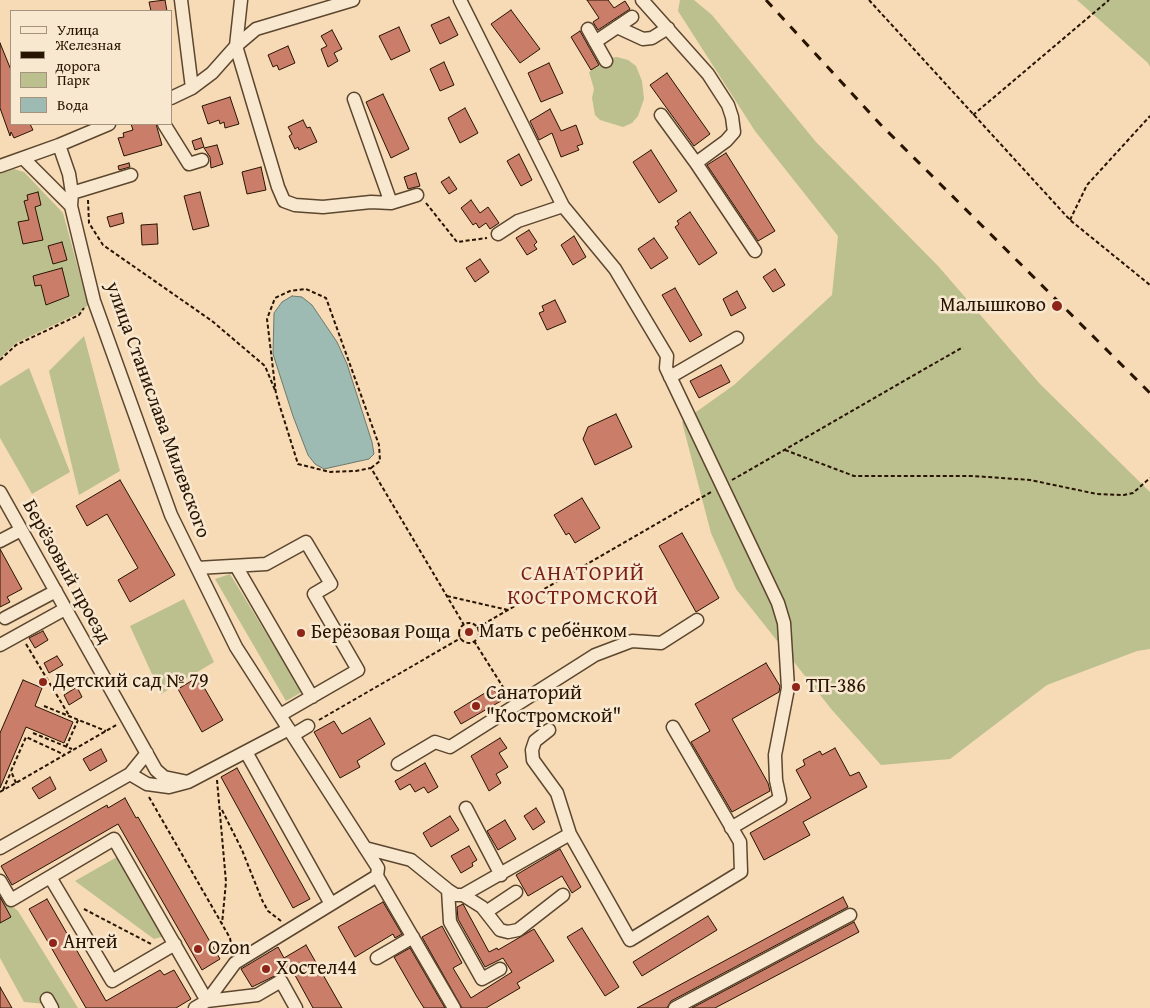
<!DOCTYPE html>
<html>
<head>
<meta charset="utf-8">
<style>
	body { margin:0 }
	#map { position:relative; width:1150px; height:1008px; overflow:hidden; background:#f6dbb6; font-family:"Gentium Book Plus",serif }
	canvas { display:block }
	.legend { position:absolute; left:10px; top:10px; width:162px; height:115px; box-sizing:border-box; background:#f9e8d0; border:1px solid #a5937d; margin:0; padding:6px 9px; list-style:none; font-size:15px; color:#281401 }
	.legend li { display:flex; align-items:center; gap:10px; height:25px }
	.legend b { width:25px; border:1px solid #a5937d }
</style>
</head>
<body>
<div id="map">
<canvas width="1150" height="1008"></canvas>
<ul class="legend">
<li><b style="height:6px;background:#f9e8d0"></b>Улица</li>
<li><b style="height:6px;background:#281401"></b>Железная дорога</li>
<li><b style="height:14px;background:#bbc08e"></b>Парк</li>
<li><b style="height:14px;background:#9dbab3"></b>Вода</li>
</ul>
</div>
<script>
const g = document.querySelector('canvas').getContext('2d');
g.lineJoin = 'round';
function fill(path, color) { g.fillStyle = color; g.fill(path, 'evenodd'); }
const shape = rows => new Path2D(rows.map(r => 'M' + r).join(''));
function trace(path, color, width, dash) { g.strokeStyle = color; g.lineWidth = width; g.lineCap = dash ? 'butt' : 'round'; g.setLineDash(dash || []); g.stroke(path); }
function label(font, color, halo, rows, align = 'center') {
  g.font = font + ' "Gentium Book Plus",serif'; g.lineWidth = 5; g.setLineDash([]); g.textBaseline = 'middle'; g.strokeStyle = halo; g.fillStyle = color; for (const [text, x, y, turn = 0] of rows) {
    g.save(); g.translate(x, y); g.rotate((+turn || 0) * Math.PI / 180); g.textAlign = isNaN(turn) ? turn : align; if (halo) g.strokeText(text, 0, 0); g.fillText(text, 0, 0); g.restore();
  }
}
fill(shape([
	[680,0,694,0,712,15,816,142,939,267,1040,384,1150,492,1150,649,1137,651,1047,685,950,759,881,765,832,710,736,589,711,533,682,422,734,385,832,295,838,236,755,131,678,11],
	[1077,0,1150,0,1150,67,1148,63],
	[617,57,628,60,636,66,642,81,644,99,638,116,632,123,623,127,600,120,595,115,592,98,594,89,589,72,611,58],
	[14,169,24,172,63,213,88,305,79,313,16,343,0,358,0,173],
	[84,336,120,471,79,495,49,371],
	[29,368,70,472,32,494,0,438,0,386],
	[230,574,302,692,286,701,215,579],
	[184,599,214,662,161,694,130,626],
	[117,857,165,936,154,939,75,881],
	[0,896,18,911,78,1008,59,1008,57,1005,24,1002,0,958]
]), '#bbc08e');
const water = shape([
	[292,296,302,297,312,305,337,342,347,364,372,442,374,454,369,459,324,469,315,464,308,455,293,416,273,354,274,313,282,302,292,296]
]);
fill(water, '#9dbab3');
trace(water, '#6e786c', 1);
const building = shape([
	[165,0,167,11,151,11,149,2,165,0],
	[587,0,608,0,614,8,625,1,630,9,598,30,593,22,599,18,587,0],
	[511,10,540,49,520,63,491,24,511,10],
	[449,17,458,35,440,44,431,25,449,17],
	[399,27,410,51,391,60,379,36,399,27],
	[332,30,342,49,334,53,338,61,328,67,321,49,327,46,321,36,332,30],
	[580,31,599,65,591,70,571,37,580,31],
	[0,43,11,70,11,124,30,124,33,130,14,138,11,132,10,136,0,108,0,43],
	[288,46,295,63,279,70,277,65,273,67,268,55,288,46],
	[444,62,454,85,440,91,430,69,444,62],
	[549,63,563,93,541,102,528,73,549,63],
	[667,73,710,134,694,146,650,85,667,73],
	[383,94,409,149,391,158,366,102,383,94],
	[230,97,239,124,225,128,224,122,220,124,219,120,208,124,202,106,230,97],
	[465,108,478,133,460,143,448,118,465,108],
	[550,109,561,131,576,125,583,144,577,146,579,150,561,157,552,133,539,140,530,121,550,109],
	[303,120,307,128,310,127,317,142,299,150,298,147,295,149,289,136,292,134,288,127,303,120],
	[131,124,156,124,162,145,124,156,118,138,124,137,123,133,133,130,131,124],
	[201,138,204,147,195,150,192,141,201,138],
	[217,145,223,164,211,168,210,157,204,148,217,145],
	[651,150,677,191,659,203,633,162,651,150],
	[726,153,775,231,758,241,707,165,726,153],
	[519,154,532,180,521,186,507,161,519,154],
	[129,163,130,167,119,170,118,166,129,163],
	[261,167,266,190,247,194,242,172,261,167],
	[416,173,420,186,408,189,404,177,416,173],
	[449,177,457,189,449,194,441,182,449,177],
	[38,192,41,205,35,207,43,240,23,244,18,222,29,220,24,201,28,200,27,195,38,192],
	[200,192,209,226,193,230,184,196,200,192],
	[471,200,480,213,488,207,499,223,490,229,486,223,479,228,476,223,473,225,461,208,471,200],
	[690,212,717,253,699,265,675,227,679,224,677,221,690,212],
	[122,213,124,223,110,227,107,217,122,213],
	[157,224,158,244,142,245,141,225,157,224],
	[529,230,537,242,534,245,537,249,527,255,516,238,529,230],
	[574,236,586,257,573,265,561,245,574,236],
	[654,238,668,258,651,269,638,249,654,238],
	[62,242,67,260,53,264,48,246,62,242],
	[480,259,489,272,475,282,466,268,480,259],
	[62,268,69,296,46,305,41,285,35,286,33,276,62,268],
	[775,269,785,285,773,292,763,277,775,269],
	[675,288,702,335,690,342,662,295,675,288],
	[737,291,746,308,731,316,723,299,737,291],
	[555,300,566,322,547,330,539,313,544,311,542,306,555,300],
	[721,365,730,382,699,398,690,381,721,365],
	[616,414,632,447,595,465,583,439,588,427,616,414],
	[120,480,175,575,130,602,118,580,138,568,107,514,87,526,76,506,120,480],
	[582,498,600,528,575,543,569,533,566,535,554,515,582,498],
	[682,533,719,598,696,612,659,546,682,533],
	[0,549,22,589,7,597,10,602,0,607,0,549],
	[43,631,48,640,35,648,29,638,43,631],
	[57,656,63,665,49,673,44,663,57,656],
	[766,663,780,686,779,692,732,719,768,783,770,791,732,812,691,742,710,731,695,704,766,663],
	[198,677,223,720,202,732,178,689,198,677],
	[23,680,42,688,35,706,73,722,64,743,26,727,0,788,0,733,23,680],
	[77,687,82,697,69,705,64,695,77,687],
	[493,688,501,701,461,724,454,712,493,688],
	[370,718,385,744,357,761,360,767,340,778,314,732,334,721,342,734,370,718],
	[500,738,507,748,499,753,508,767,496,774,501,783,489,791,471,756,500,738],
	[835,748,850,776,859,772,867,787,803,822,810,835,764,860,750,833,811,798,796,770,805,765,803,760,820,751,822,755,835,748],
	[101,749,107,761,90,771,83,759,101,749],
	[425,763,438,787,428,793,424,787,415,792,410,784,400,790,395,781,425,763],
	[237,768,310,899,293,908,221,777,237,768],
	[50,777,56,789,39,799,32,788,50,777],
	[125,798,136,818,138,817,220,959,202,970,118,824,12,885,1,866,107,805,108,808,125,798],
	[536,808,545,822,533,830,524,816,536,808],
	[450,816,459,830,431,847,423,833,450,816],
	[505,820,516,839,498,850,487,831,505,820],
	[469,846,477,860,472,863,473,866,461,873,451,856,469,846],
	[560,849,581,887,572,893,562,876,528,896,516,875,560,849],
	[0,897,11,917,0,923,0,897],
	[843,897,848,907,671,1001,667,1008,637,1008,843,897],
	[47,899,106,1001,160,970,164,975,174,970,191,999,176,1008,86,1008,29,909,47,899],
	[383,902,402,934,395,938,393,934,355,957,338,927,383,902],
	[463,904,489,952,497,948,498,950,534,929,554,961,517,983,520,988,486,1008,462,1008,422,937,442,926,462,963,453,968,471,998,512,972,503,958,485,967,458,919,457,907,463,904],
	[708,916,717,930,642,976,633,962,708,916],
	[854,922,859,932,715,1008,692,1008,854,922],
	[582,928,619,987,605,996,567,937,582,928],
	[306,945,342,1008,313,1008,291,968,252,987,241,969,278,947,284,958,306,945],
	[410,948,445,1008,424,1008,417,997,394,957,410,948],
	[0,987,12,1008,0,1008,0,987]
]);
fill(building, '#ca7e6a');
trace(building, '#281401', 1);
const minor = shape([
	[181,0,192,88],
	[241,0,236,46,278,187,284,201,295,205,323,207,371,202,391,203,417,195],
	[460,0,563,206,615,269,667,356,666,368,778,603,784,623,788,688,775,755,776,780,780,799,731,828],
	[642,0,708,74,728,105,732,117,734,132,726,141,696,163],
	[617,27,643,39,652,38,668,28],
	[588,29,606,61],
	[595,42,632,17],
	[171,98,192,88,212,73,236,46,256,29,353,0],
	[354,99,391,203],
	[661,115,696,163,755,251],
	[164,124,189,164,202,160],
	[59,145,69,174,72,193,71,206,94,301,171,515,236,647,378,868,377,876],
	[23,158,71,206],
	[0,166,59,145,109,124],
	[72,193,131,175],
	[498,234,518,221,563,206],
	[670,377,737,338],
	[0,492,156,770,164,777,188,782],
	[0,541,21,530],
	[236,566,312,697],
	[197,568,266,564,306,542,331,584,314,594,358,670,280,715],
	[5,618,56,591],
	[0,645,65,609],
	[549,730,535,741,532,750,533,760,557,793,570,834,630,940,741,872,740,842,673,727],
	[293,735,308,726],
	[246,752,331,904],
	[398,764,435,742,450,747,595,655,632,641,661,643,697,620],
	[130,774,147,784,169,787,188,782,289,729],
	[466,808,501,875],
	[0,848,130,774,147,753],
	[365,848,411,860,448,890,456,895,463,895,570,834],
	[377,876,454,1008],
	[50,877,112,981,175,944],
	[0,881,11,900,114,839,207,1001,257,995,281,981,296,1008],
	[448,890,450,922,482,979,500,969],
	[463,895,482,907,500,930,508,932,518,930,563,895],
	[486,912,516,892],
	[377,958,413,937],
	[47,999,52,1008],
	[195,1008,207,1001,235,963,377,876],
	[675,1008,850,915]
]);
trace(minor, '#5c462e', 15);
trace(shape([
	[869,0,1070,220,1150,285],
	[973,115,1109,0],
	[88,200,89,223,103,245,212,321,265,366,275,390],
	[426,203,457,242,487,238],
	[1070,220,1087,185,1150,116],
	[0,360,16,345,79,315,84,308],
	[785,450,854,476,973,476,1030,480,1097,494,1124,495,1133,493,1150,478],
	[371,468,380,461,379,445,326,298,306,289,290,291,275,298,267,319,276,394,298,464,330,472,356,471,371,468,464,625],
	[732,480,963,347],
	[447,596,508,610],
	'459 633a10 10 0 1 1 20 0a10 10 0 1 1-20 0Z',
	[477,628,713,491],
	[474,641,508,695],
	[26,644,70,717],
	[44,706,106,731],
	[319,720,461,638],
	[33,733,72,749],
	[66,747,78,720],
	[217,780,226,882,222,924],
	[16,783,11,771,26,737,65,755],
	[3,790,11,772],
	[0,792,118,724],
	[149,797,230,938,232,950],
	[222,810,242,850,262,900,268,911,281,921],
	[84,909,151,944]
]), '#281401', 2, [4, 2.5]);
trace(minor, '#f9e8d0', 12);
trace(shape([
	[766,0,880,124,1150,393]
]), '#281401', 3, [9, 9]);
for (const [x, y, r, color] of [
	[1057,306,6,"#8f2418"],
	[469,632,5,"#8f2418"],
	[301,633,5,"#8f2418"],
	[43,682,5,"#8f2418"],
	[796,687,5,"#8f2418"],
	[476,706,5,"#8f2418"],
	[53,943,5,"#8f2418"],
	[198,949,5,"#8f2418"],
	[266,969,5,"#8f2418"]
]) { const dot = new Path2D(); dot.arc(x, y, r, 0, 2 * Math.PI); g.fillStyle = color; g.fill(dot); trace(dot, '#f9e8d0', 2); }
label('20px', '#281401', '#f9e8d0', [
	["Малышково",1046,306,"right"],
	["Мать с ребёнком",479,632],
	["Берёзовая Роща",311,633],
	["Детский сад № 79",53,682],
	["ТП-386",806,687],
	["Санаторий",486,694],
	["\"Костромской\"",486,717],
	["Антей",63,943],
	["Ozon",208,949],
	["Хостел44",276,969]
], 'left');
label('20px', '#281401', '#f9e8d0', [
	["улица Станислава Милевского",157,410,70],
	["Берёзовый проезд",66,572,61]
]);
g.letterSpacing = '1px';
label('21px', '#7a1f14', '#f9e8d0', [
	["САНАТОРИЙ",583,575],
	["КОСТРОМСКОЙ",583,599]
]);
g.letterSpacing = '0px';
</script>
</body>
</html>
